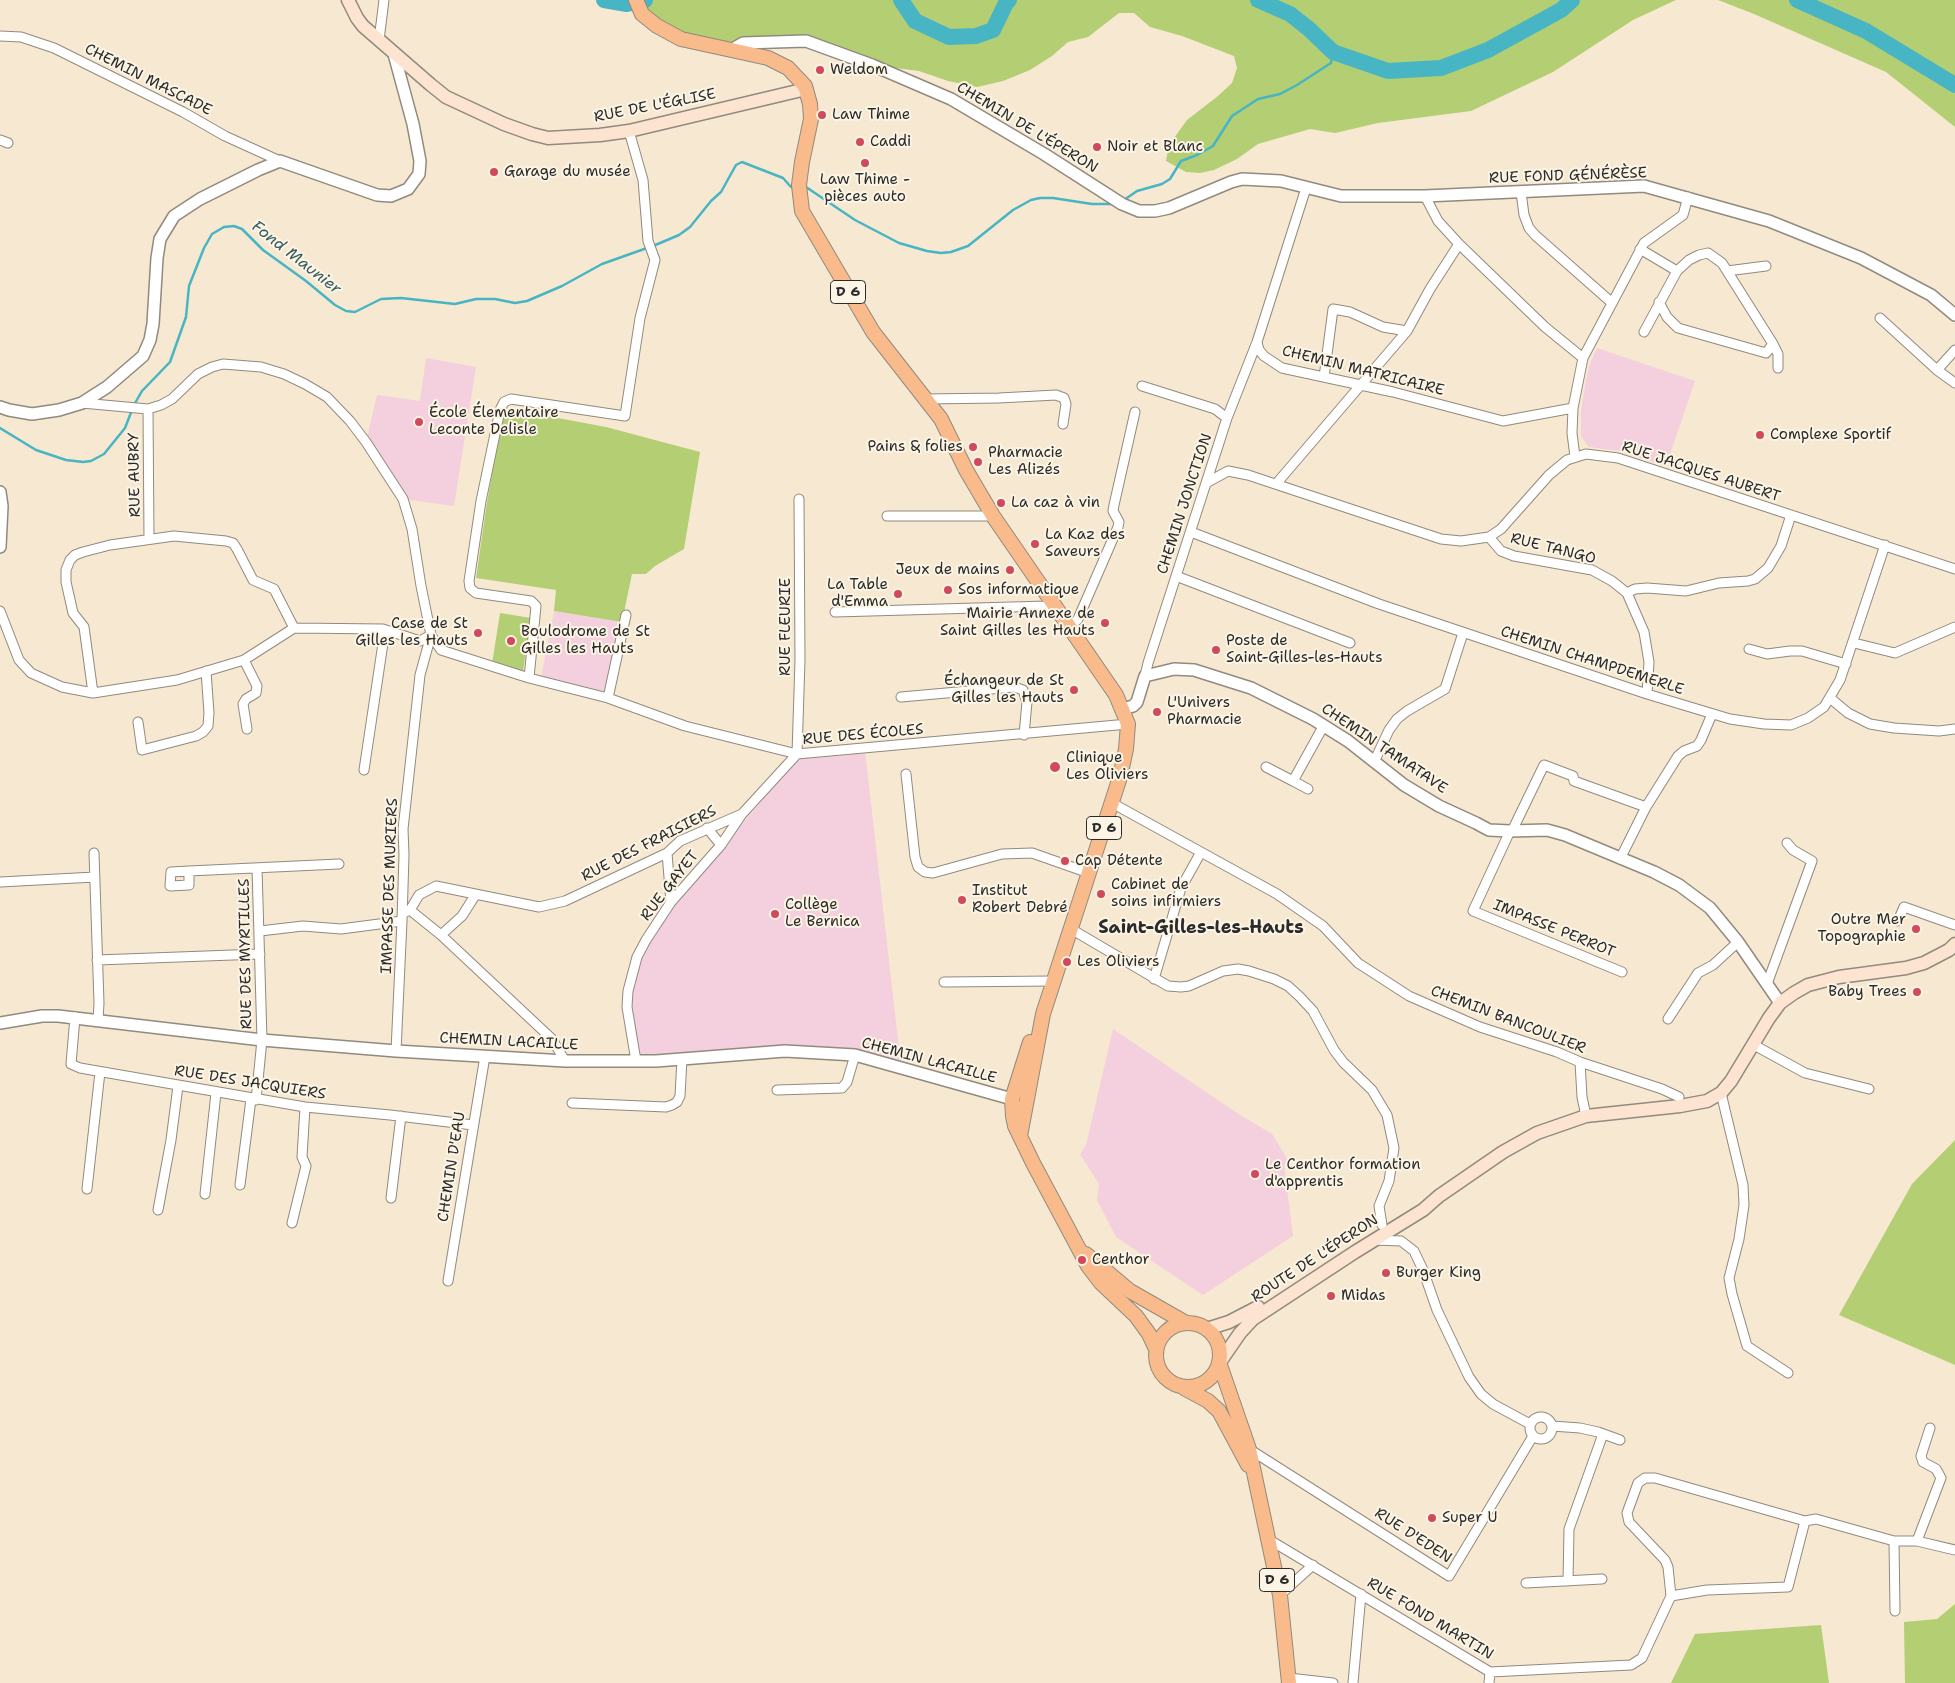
<!DOCTYPE html>
<html>
<head>
<meta charset="utf-8">
<style>
	body { margin:0 }
	canvas { display:block; background:#f7e8d1 }
</style>
</head>
<body>
<canvas width="1955" height="1683"></canvas>
<script>
const g = document.querySelector('canvas').getContext('2d');
g.lineJoin = 'round';
function fill(path, color) { g.fillStyle = color; g.fill(path, 'evenodd'); }
const shape = rows => new Path2D(rows.map(r => 'M' + r).join(''));
function trace(path, color, width, dash) { g.strokeStyle = color; g.lineWidth = width; g.lineCap = dash ? 'butt' : 'round'; g.setLineDash(dash || []); g.stroke(path); }
function label(font, color, halo, rows, align = 'center') {
  g.font = font + ' "Shantell Sans",sans-serif'; g.lineWidth = 4; g.setLineDash([]); g.textBaseline = 'middle'; g.strokeStyle = halo; g.fillStyle = color; for (const [text, x, y, turn = 0] of rows) {
    g.save(); g.translate(x, y); g.rotate((+turn || 0) * Math.PI / 180); g.textAlign = isNaN(turn) ? turn : align; if (halo) g.strokeText(text, 0, 0); g.fillText(text, 0, 0); g.restore();
  }
}
fill(shape([
	[1597,348,1695,381,1666,466,1620,451,1589,447,1581,436,1581,411,1585,386,1589,366],
	[426,358,476,367,454,506,403,499,366,442,377,395,420,401],
	[554,611,622,622,606,692,541,678],
	[865,751,901,1066,855,1054,636,1060,628,1007,646,940,687,888,800,756],
	[1113,1029,1240,1115,1272,1134,1288,1160,1284,1165,1293,1236,1203,1295,1116,1237,1097,1200,1099,1184,1080,1154,1086,1145]
]), '#f4cfde');
fill(shape([
	[636,0,1676,0,1633,20,1553,72,1471,111,1378,123,1335,133,1310,129,1258,144,1237,159,1214,170,1200,173,1186,172,1166,161,1169,145,1187,120,1218,96,1232,83,1237,68,1234,56,1182,36,1150,27,1134,13,1119,13,1088,37,1068,42,1052,56,1030,70,1003,81,977,87,948,81,919,71,872,65,806,41,731,50,681,39],
	[1718,0,1955,0,1955,127,1886,72,1754,14],
	[504,408,606,427,700,452,684,549,655,566,646,574,632,574,622,622,554,611,556,590,476,578,487,502],
	[500,613,531,618,523,671,492,664],
	[1955,1140,1955,1365,1839,1315,1912,1184],
	[1955,1604,1955,1683,1905,1683,1904,1622,1937,1619],
	[1821,1625,1829,1683,1671,1683,1695,1634]
]), '#b4ce74');
trace(shape([
	[806,187,855,220,899,243,927,251,941,253,951,252,968,246,1013,210,1031,200,1040,198,1053,198,1092,204,1115,204],
	[1124,200,1137,191,1162,184,1170,179,1181,161,1197,155,1213,146,1232,116,1258,99,1280,94,1297,85,1331,63,1333,52],
	[653,246,679,235,690,227,711,201,721,192,736,165,742,162,783,178,791,187],
	[134,405,142,391,170,362,186,317,189,286,204,248,212,234,224,227,234,226,242,229,263,250,306,281,335,305,346,311,355,312,381,299,401,298,455,304,476,299,495,299,515,303,527,301,562,286,602,264,647,248],
	[0,428,36,450,66,460,83,462,91,461,104,454,125,428,132,410]
]), '#47b5c3', 2.5);
trace(shape([
	[604,0,627,4,645,0],
	[901,0,915,21,949,37,976,36,993,30,1006,3,1009,0],
	[1258,0,1290,14,1309,29,1333,52,1388,71,1441,68,1488,50,1561,10,1572,0],
	[1797,0,1866,31,1955,85]
]), '#47b5c3', 16);
const minor = shape([
	[0,36,21,37,54,48,183,112,225,136,280,161],
	[379,40,384,0],
	[0,140,8,143],
	[1521,192,1524,215,1529,228,1535,235,1611,302],
	[1425,196,1438,221,1459,244,1545,327,1583,358],
	[1640,249,1677,271],
	[1727,271,1766,266],
	[1659,302,1667,317,1678,328,1766,353,1773,344],
	[1880,318,1937,370,1955,383],
	[1644,332,1677,271,1689,260,1699,255,1708,253,1722,263,1773,344,1778,354,1778,368],
	[1257,342,1259,350,1264,356,1282,368,1393,392,1503,421,1573,408],
	[1937,370,1955,350],
	[1324,377,1333,309,1350,312,1383,327,1407,331],
	[1142,386,1215,409,1227,418],
	[925,399,999,398,1056,395,1064,398,1066,404,1063,424],
	[82,403,148,409,161,405,172,399,198,374,212,367,223,364,261,367,284,374,305,384,327,397,350,421,366,442,403,499,412,529,421,586,431,635,441,650,529,678,608,698,685,726,797,754,1128,724],
	[148,409,149,539],
	[1575,457,1572,433,1573,408,1583,358,1644,243,1683,215,1688,197],
	[1208,482,1228,471,1248,475,1441,539,1461,541,1489,537,1501,529,1549,475,1567,460,1586,454,1618,458,1955,569],
	[1276,484,1407,331,1430,289,1459,244],
	[887,516,993,516],
	[1191,532,1379,604,1647,694,1730,719,1764,724,1791,725,1808,718,1824,707,1840,680,1885,545],
	[1489,537,1501,551,1514,556,1592,570,1612,581,1627,593,1644,632,1649,662,1647,694],
	[1176,576,1350,643],
	[1627,593,1635,589,1647,588,1686,591,1719,583,1748,581,1755,579,1768,568,1781,546,1791,515],
	[0,611,19,660,31,673,62,687,93,693,177,680,244,660,294,628,383,629,420,641,431,635],
	[835,612,1047,606,1054,603],
	[1070,627,1078,619,1118,527,1119,522,1113,511,1114,505,1135,412],
	[1854,643,1895,653,1955,627],
	[1749,649,1767,654,1790,651,1802,651,1846,664],
	[244,660,257,686,256,693,246,699,243,704,247,729],
	[1145,676,1148,663,1227,418,1257,342,1306,188],
	[529,678,536,606,531,601,476,593,470,588,469,581,481,501,500,410,504,402,511,399,625,416,640,318,655,260,648,241,643,180,629,131],
	[93,693,84,627,73,613,66,582,66,570,70,560,75,555,83,552,110,545,174,536,226,541,233,543,237,549,253,580,274,589,294,628],
	[901,697,1014,687,1023,690,1027,702,1024,735],
	[608,698,626,615],
	[1830,698,1848,713,1870,724,1894,728,1939,731,1955,729],
	[138,722,142,750,196,736,203,732,208,726,209,713,206,671],
	[797,754,800,660,799,499],
	[1374,762,1389,730,1397,719,1407,711,1445,689,1463,633],
	[1266,767,1293,781,1324,725],
	[364,770,385,630],
	[906,774,915,857,918,867,925,872,933,873,1002,854,1032,853,1089,873],
	[1293,781,1308,789],
	[1112,803,1277,894,1323,926,1358,963,1409,996,1480,1027,1557,1052,1580,1062,1662,1089,1679,1097],
	[707,828,721,845],
	[1510,831,1473,911,1622,972],
	[1512,831,1544,765,1573,776,1574,781,1646,807],
	[94,853,99,1003,98,1020],
	[667,853,671,902],
	[1620,859,1646,807,1678,756,1684,751,1697,746,1701,740,1712,714],
	[189,871,189,885,170,886,171,872,189,871,339,864],
	[0,882,95,877],
	[410,910,441,935,552,1039,565,1061],
	[403,913,410,910,419,895,436,886,539,907,565,901,667,853,680,841,742,814],
	[1898,921,1904,907,1955,925],
	[1071,929,1168,986,1181,987,1189,986,1223,971,1238,969,1249,971,1274,979,1288,986,1300,997,1313,1011,1334,1050,1343,1062,1372,1090,1387,1115,1394,1148,1389,1181,1379,1206,1382,1225],
	[260,931,303,926,341,929,402,921],
	[441,935,462,916,476,894],
	[97,960,260,954],
	[1154,979,1181,888,1201,852],
	[944,982,1053,981],
	[1767,984,1812,861,1793,850,1787,843],
	[75,1017,71,1064,80,1068,305,1107,390,1115,473,1125],
	[1668,1019,1698,973,1713,965,1738,942],
	[1754,1045,1805,1073,1869,1089],
	[396,1051,402,921,404,855,403,829,420,675,431,635],
	[636,1061,627,1007,628,991,637,957,646,940,671,902,721,845,742,814,797,754],
	[1580,1062,1582,1097,1586,1116],
	[777,1090,842,1088,847,1082,855,1055],
	[1721,1093,1743,1185,1744,1205,1739,1239,1729,1278,1732,1294,1747,1346,1788,1373],
	[256,1100,262,1040,257,868],
	[572,1103,666,1107,672,1105,677,1102,680,1096,682,1059],
	[240,1185,251,1099],
	[87,1189,100,1072],
	[205,1194,216,1093],
	[391,1198,401,1116],
	[158,1210,171,1140,178,1086],
	[292,1223,306,1166,302,1157,305,1107],
	[1373,1240,1401,1241,1414,1251,1423,1270,1437,1310,1469,1377,1481,1394,1493,1404,1530,1424],
	[448,1281,485,1056],
	'1530 1428a11 11 0 1 1 22 0a11 11 0 1 1-22 0Z',
	[1552,1426,1580,1428,1598,1432,1620,1440],
	[1249,1449,1449,1576,1533,1436],
	[1268,1539,1490,1672,1631,1665,1642,1658,1671,1596,1668,1567,1665,1560,1629,1522,1627,1513,1638,1483,1645,1478,1655,1478,1805,1521,1816,1519,1894,1541,1917,1541,1955,1550],
	[1894,1541,1895,1611],
	[1917,1541,1941,1478,1936,1469,1923,1462,1921,1456,1930,1428],
	[1568,1581,1569,1529,1603,1434],
	[1526,1583,1602,1579],
	[1280,1595,1313,1565],
	[1671,1596,1707,1590,1788,1587,1805,1521],
	[1289,1678,1333,1683],
	[1353,1683,1361,1594],
	[1489,1683,1490,1672]
]);
const tertiary = shape([
	[731,50,743,43,806,41,872,65,951,99,1044,154,1122,204,1139,211,1155,211,1169,208,1231,182,1242,179,1281,181,1341,196,1425,196,1644,186,1769,221,1861,258,1931,295,1955,315],
	[0,407,9,410,32,414,59,410,82,403,107,387,143,356,150,340,153,324,157,258,160,239,174,216,200,199,258,170,280,161,377,195,391,196,408,189,419,174,420,161,413,124,394,54],
	[0,492,2,506,0,547],
	[1123,709,1133,706,1137,702,1145,676,1174,669,1194,670,1251,688,1313,719,1348,741,1404,785,1439,806,1476,823,1489,830,1510,831,1547,830,1565,835,1654,872,1679,885,1710,908,1738,942,1780,1003],
	[0,1023,42,1016,58,1016,262,1040,396,1051,565,1061,656,1061,785,1051,855,1055,1012,1099]
]);
const secondary = shape([
	[348,0,357,18,363,26,431,85,446,97,504,124,532,134,548,138,600,135,629,131,806,89],
	[1207,1329,1229,1322,1258,1307],
	[1220,1362,1240,1333,1253,1319,1355,1252,1423,1210,1439,1196,1503,1152,1537,1133,1586,1116,1680,1106,1707,1101,1721,1093,1731,1081,1769,1018,1780,1003,1794,993,1808,985,1839,977,1906,968,1924,963,1949,950,1955,944]
]);
const primary = shape([
	[636,0,642,14,657,26,681,39,768,58,788,68,805,86,810,104,811,119,802,162,799,185,802,211,873,332,941,419,966,470,993,516,1116,695,1128,724,1126,749,1120,777,1043,1014,1020,1136],
	[1030,1042,1012,1099,1013,1116,1015,1126,1033,1163,1088,1266,1101,1283,1136,1316,1149,1334,1156,1349],
	[1086,1254,1130,1291,1186,1323],
	'1156 1355a32 32 0 1 1 64 0a32 32 0 1 1-64 0Z',
	[1220,1365,1249,1449,1280,1595,1289,1683],
	[1184,1388,1208,1401,1219,1411,1248,1465]
]);
trace(minor, '#918a7e', 11);
trace(tertiary, '#918a7e', 14);
trace(secondary, '#918a7e', 15);
trace(primary, '#918a7e', 16);
trace(minor, '#fff', 9);
trace(tertiary, '#fff', 11);
trace(secondary, '#fde4d1', 12);
trace(primary, '#fabb8c', 14);
for (const [x, y, r, color] of [
	[820,70,5,"#d1495b"],
	[822,115,5,"#d1495b"],
	[860,142,5,"#d1495b"],
	[1097,147,5,"#d1495b"],
	[865,163,5,"#d1495b"],
	[494,172,5,"#d1495b"],
	[419,422,5,"#d1495b"],
	[1760,435,5,"#d1495b"],
	[973,447,5,"#d1495b"],
	[978,462,5,"#d1495b"],
	[1001,503,5,"#d1495b"],
	[1035,544,5,"#d1495b"],
	[1010,570,5,"#d1495b"],
	[948,590,5,"#d1495b"],
	[898,594,5,"#d1495b"],
	[1105,623,5,"#d1495b"],
	[478,633,5,"#d1495b"],
	[511,641,5,"#d1495b"],
	[1216,650,5,"#d1495b"],
	[1074,690,5,"#d1495b"],
	[1157,712,5,"#d1495b"],
	[1055,767,6,"#d1495b"],
	[1065,861,5,"#d1495b"],
	[1101,894,5,"#d1495b"],
	[962,900,5,"#d1495b"],
	[775,914,5,"#d1495b"],
	[1916,929,5,"#d1495b"],
	[1067,962,5,"#d1495b"],
	[1917,992,5,"#d1495b"],
	[1255,1174,5,"#d1495b"],
	[1082,1260,5,"#d1495b"],
	[1386,1273,5,"#d1495b"],
	[1331,1296,5,"#d1495b"],
	[1432,1518,5,"#d1495b"]
]) { const dot = new Path2D(); dot.arc(x, y, r, 0, 2 * Math.PI); g.fillStyle = color; g.fill(dot); trace(dot, '#fcf5e5', 2); }
for (const [x, y, w] of [
	[848,292,35],
	[1104,828,35],
	[1277,1580,35]
]) { const box = new Path2D(); box.roundRect(x - w / 2, y - 11.5, w, 23, 4); g.fillStyle = '#fcf5e5'; g.fill(box); trace(box, '#2b2b2b', 1); }
label('bold 14px', '#2b2b2b', null, [
	["D 6",848,292],
	["D 6",1104,828],
	["D 6",1277,1580]
]);
label('15px', '#2b2b2b', '#fcf5e5', [
	["Weldom",830,70],
	["Law Thime",832,115],
	["Caddi",870,142],
	["Noir et Blanc",1107,147],
	["Garage du musée",504,172],
	["Law Thime -",865,180,"center"],
	["pièces auto",865,197,"center"],
	["École Élementaire",429,413],
	["Leconte Delisle",429,430],
	["Complexe Sportif",1770,435],
	["Pains & folies",963,447,"right"],
	["Pharmacie",988,453],
	["Les Alizés",988,470],
	["La caz à vin",1011,503],
	["La Kaz des",1045,535],
	["Saveurs",1045,552],
	["Jeux de mains",1000,570,"right"],
	["La Table",888,585,"right"],
	["d'Emma",888,602,"right"],
	["Sos informatique",958,590],
	["Mairie Annexe de",1095,614,"right"],
	["Saint Gilles les Hauts",1095,631,"right"],
	["Case de St",468,624,"right"],
	["Gilles les Hauts",468,641,"right"],
	["Boulodrome de St",521,632],
	["Gilles les Hauts",521,649],
	["Poste de",1226,641],
	["Saint-Gilles-les-Hauts",1226,658],
	["Échangeur de St",1064,681,"right"],
	["Gilles les Hauts",1064,698,"right"],
	["L'Univers",1167,703],
	["Pharmacie",1167,720],
	["Clinique",1066,758],
	["Les Oliviers",1066,775],
	["Cap Détente",1075,861],
	["Cabinet de",1111,885],
	["soins infirmiers",1111,902],
	["Institut",972,891],
	["Robert Debré",972,908],
	["Collège",785,905],
	["Le Bernica",785,922],
	["Outre Mer",1906,920,"right"],
	["Topographie",1906,937,"right"],
	["Les Oliviers",1077,962],
	["Baby Trees",1907,992,"right"],
	["Le Centhor formation",1265,1165],
	["d'apprentis",1265,1182],
	["Centhor",1092,1260],
	["Burger King",1396,1273],
	["Midas",1341,1296],
	["Super U",1442,1518]
], 'left');
label('15px', '#2b2b2b', '#fcf5e5', [
	["CHEMIN MASCADE",148,80,27],
	["RUE DE L'ÉGLISE",655,106,-11],
	["CHEMIN DE L'ÉPERON",1027,128,31],
	["RUE FOND GÉNÉRÈSE",1568,176,-2],
	["CHEMIN MATRICAIRE",1363,371,14],
	["RUE JACQUES AUBERT",1701,472,18],
	["RUE AUBRY",135,475,-91],
	["CHEMIN JONCTION",1185,504,-72],
	["RUE TANGO",1553,549,14],
	["RUE FLEURIE",786,627,-90],
	["CHEMIN CHAMPDEMERLE",1592,661,18],
	["RUE DES ÉCOLES",863,735,-5],
	["CHEMIN TAMATAVE",1384,749,34],
	["RUE DES FRAISIERS",649,844,-27],
	["IMPASSE DES MURIERS",390,886,-88],
	["RUE GAYET",670,886,-52],
	["IMPASSE PERROT",1554,929,22],
	["RUE DES MYRTILLES",246,954,-91],
	["CHEMIN BANCOULIER",1508,1020,21],
	["CHEMIN LACAILLE",509,1042,3],
	["CHEMIN LACAILLE",929,1061,15],
	["RUE DES JACQUIERS",250,1083,9],
	["CHEMIN D'EAU",452,1167,-81],
	["ROUTE DE L'ÉPERON",1315,1259,-33],
	["RUE D'EDEN",1413,1536,33],
	["RUE FOND MARTIN",1430,1619,31]
]);
label('italic 16px', '#355b60', '#fcf5e5', [
	["Fond Maunier",296,258,38]
]);
label('bold 18px', '#2b2b2b', '#fcf5e5', [
	["Saint-Gilles-les-Hauts",1201,928]
]);
</script>
</body>
</html>
